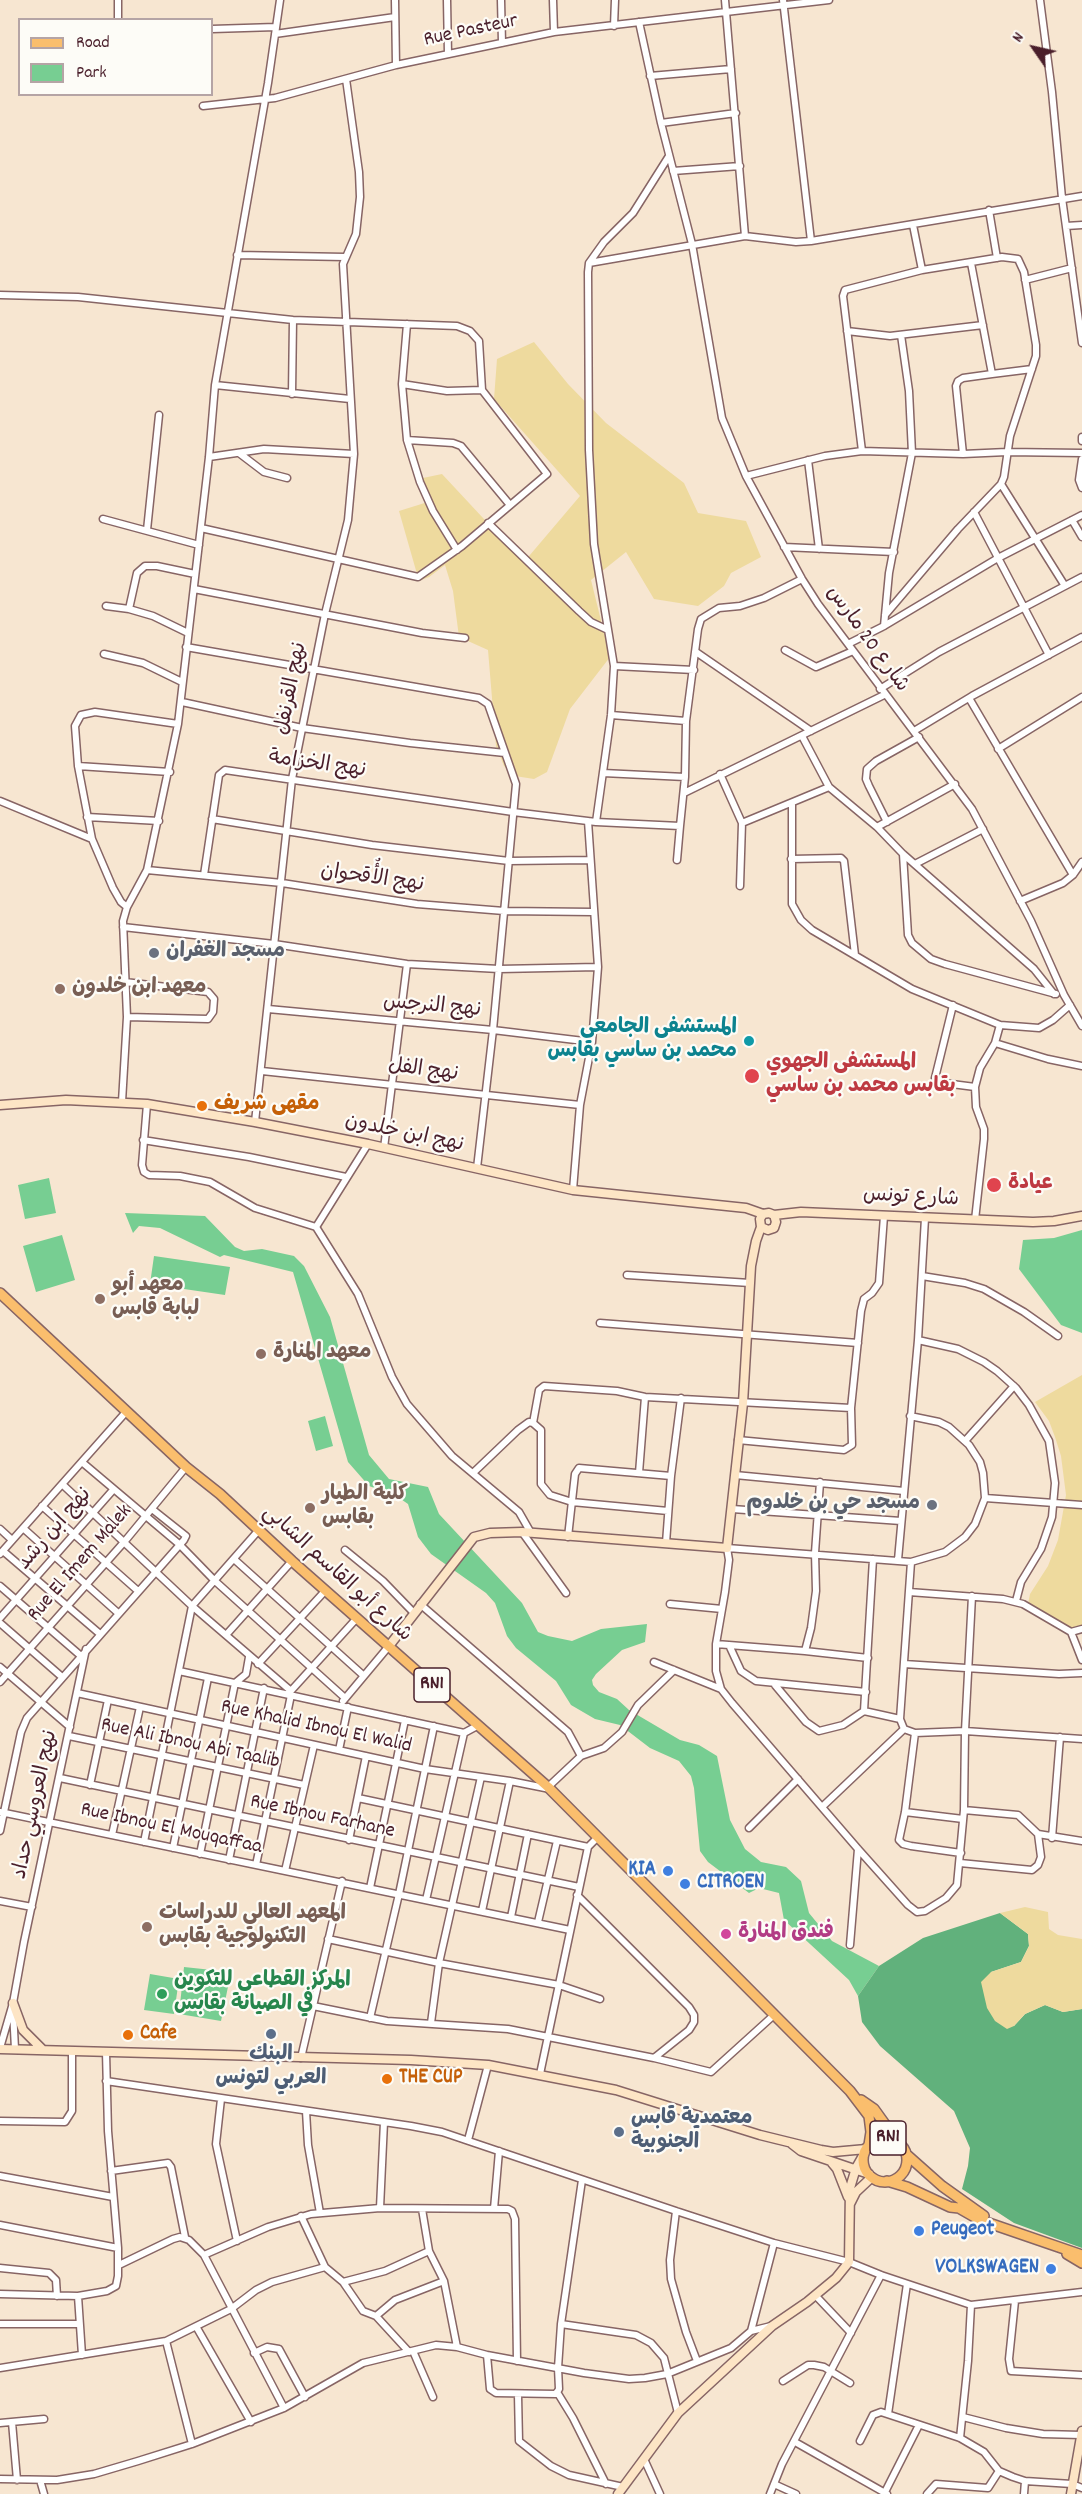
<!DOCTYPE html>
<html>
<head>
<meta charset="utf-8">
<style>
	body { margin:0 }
	#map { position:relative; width:1082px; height:2494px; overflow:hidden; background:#f7e6d1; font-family:Dekko,sans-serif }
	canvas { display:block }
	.legend { position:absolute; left:18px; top:18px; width:195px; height:78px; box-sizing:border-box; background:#fdfcf7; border:2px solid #b5a4a5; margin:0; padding:8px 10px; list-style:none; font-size:18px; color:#4a1f2b }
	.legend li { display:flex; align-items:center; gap:12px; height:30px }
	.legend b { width:30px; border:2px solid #b5a4a5 }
	.north { position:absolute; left:1004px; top:18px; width:60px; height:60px; -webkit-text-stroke:4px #fdfcf7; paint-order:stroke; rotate:304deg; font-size:16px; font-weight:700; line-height:24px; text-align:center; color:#4a1f2b }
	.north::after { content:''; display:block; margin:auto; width:21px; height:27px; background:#4a1f2b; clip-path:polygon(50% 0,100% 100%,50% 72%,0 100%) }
</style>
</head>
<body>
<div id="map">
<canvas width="1082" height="2494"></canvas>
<ul class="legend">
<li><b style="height:8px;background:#fabe6d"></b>Road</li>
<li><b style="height:16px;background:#77ce92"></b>Park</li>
</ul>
<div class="north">N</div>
</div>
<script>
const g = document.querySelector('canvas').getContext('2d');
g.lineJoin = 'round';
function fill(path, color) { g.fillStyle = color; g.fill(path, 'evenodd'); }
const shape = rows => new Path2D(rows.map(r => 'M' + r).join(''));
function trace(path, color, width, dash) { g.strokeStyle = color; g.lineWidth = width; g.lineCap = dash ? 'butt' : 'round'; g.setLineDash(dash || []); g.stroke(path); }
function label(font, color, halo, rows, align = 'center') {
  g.font = font + ' Dekko,"Playpen Sans Arabic",sans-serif'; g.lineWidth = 4.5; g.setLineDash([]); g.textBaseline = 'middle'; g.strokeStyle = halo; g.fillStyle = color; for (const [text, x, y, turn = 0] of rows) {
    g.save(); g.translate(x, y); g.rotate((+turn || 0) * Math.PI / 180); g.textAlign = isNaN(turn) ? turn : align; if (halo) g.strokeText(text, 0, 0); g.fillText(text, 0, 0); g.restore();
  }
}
fill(shape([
	[49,1178,56,1213,25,1219,18,1185],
	[125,1213,205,1216,235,1247,244,1251,262,1249,294,1256,304,1266,330,1317,369,1455,389,1479,428,1487,439,1514,522,1603,538,1632,548,1636,572,1641,601,1629,647,1624,645,1642,622,1650,596,1674,592,1680,593,1685,599,1692,617,1699,629,1710,680,1740,699,1745,717,1756,730,1820,745,1849,761,1862,786,1867,801,1881,809,1913,832,1941,879,1966,858,1996,849,1980,784,1920,779,1893,759,1888,749,1893,708,1862,700,1851,694,1788,691,1776,679,1761,650,1748,620,1725,595,1719,571,1705,556,1681,516,1648,507,1636,495,1603,486,1593,431,1554,418,1537,408,1504,395,1495,369,1486,348,1462,293,1272,224,1255,220,1257,160,1228,139,1226,133,1233],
	[1082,1230,1082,1333,1061,1325,1019,1269,1023,1240,1054,1238],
	[62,1235,75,1280,36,1292,23,1246],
	[154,1256,230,1267,225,1295,150,1284],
	[325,1416,333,1446,316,1451,308,1421],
	[184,1967,231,1972,221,2021,179,2014],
	[150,1974,179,1979,174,2014,144,2010]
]), '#77ce92');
fill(shape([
	[1000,1913,1028,1934,1029,1946,1021,1962,991,1972,1014,2026,1025,2014,1045,2005,1063,2012,1082,2009,1082,2248,1014,2223,962,2189,968,2166,970,2148,954,2111,880,2046,862,2022,858,1996,879,1966,923,1938]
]), '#61b17c');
fill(shape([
	[534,342,568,384,606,423,684,483,698,513,746,521,761,557,731,573,724,586,698,606,654,599,626,552,591,580,610,657,570,709,547,772,534,779,515,776,504,766,496,746,488,650,459,637,453,591,445,565,429,577,419,581,399,511,431,501,423,478,442,474,524,562,580,496,494,399,497,359],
	[1082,1375,1082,1625,1070,1628,1028,1604,1030,1594,1048,1566,1058,1540,1066,1495,1061,1456,1055,1437,1049,1421,1035,1402],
	[1025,1907,1048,1912,1049,1929,1058,1935,1082,1939,1082,2009,1063,2012,1045,2005,1025,2014,1014,2026,1007,2029,995,2021,987,2008,981,1982,991,1972,1021,1962,1029,1946,1028,1934,1000,1913]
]), '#eeda9e');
const street = shape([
	[118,0,118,20],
	[395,0,396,65],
	[447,0,448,54],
	[501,0,502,43],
	[553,0,554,32],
	[725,0,745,236],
	[783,0,811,241],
	[1040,0,1052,92,1062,198,1082,343],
	[639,22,661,123,692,244,722,418,746,476,802,579,818,604,972,809,1031,921,1064,995,1082,1026],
	[614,26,615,0],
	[212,29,276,27],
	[275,34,395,17],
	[650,76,731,69],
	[203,106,275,98,396,65,554,32,829,0],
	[661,123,736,113],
	[673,171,740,166],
	[989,210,997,258],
	[913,225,922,270],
	[1066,226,1082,225],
	[237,255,345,257],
	[589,263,745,236,796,242,811,241,1082,196],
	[971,263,992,374,1032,369],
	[1025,280,1072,268],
	[0,295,78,297,293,320,457,326,470,331,479,341,482,390],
	[407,324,402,384,407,440,420,482,433,511,457,550],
	[847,331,890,336,983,325],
	[215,385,350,399],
	[292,394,293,320],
	[1082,437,1082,441],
	[407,440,453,443,461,446,510,505],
	[862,451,843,296,845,290,922,270,1002,257,1018,259,1024,272,1036,345,1036,356,1010,436,1004,477,1001,484,958,529,885,615],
	[239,453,264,472,287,478],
	[963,454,956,386,958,381,963,378,992,374],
	[209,457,264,449,354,454],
	[1082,459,1079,480,1082,488],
	[808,460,819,549],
	[746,476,825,456,862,451,963,454,1007,452,1082,453],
	[1001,484,1065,586],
	[974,512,1049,655],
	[103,519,199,545],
	[1072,520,1082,537],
	[488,523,579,611,591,622,608,630],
	[201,528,418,577,462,546,547,474,482,390,447,391,402,384],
	[147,530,159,415],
	[784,547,894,552],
	[194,589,422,633,465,638],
	[106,606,129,609,153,616,188,633],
	[129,609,137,573,145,566,157,566,195,574],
	[884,626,889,573,912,453,909,391,901,335],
	[848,644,884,626,998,558,1082,515],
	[186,647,479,698,488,704,516,784,493,1030,477,1168],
	[785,650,816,667,853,651],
	[696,652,811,731],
	[104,654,143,663,182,682],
	[614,666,694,670],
	[880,689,939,652,1082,577],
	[969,698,1073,875],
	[182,702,302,728,410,743,505,753],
	[611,715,686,721],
	[914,731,972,696,1082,637],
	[802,736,829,787,877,827,903,854,1034,969,1054,994],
	[998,749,1082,697],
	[78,766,170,772],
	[603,773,685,777],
	[720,774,742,823,740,886],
	[684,793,884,695],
	[0,801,92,839],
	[792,804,792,904,801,920,812,930,912,989,1000,1025,1039,1028,1053,1020,1070,1005],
	[87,817,159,821],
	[212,819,372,845,509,861,589,860],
	[596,822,611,715,614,666,594,544,589,450,588,272,589,263,604,242,633,213,669,156],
	[887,822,869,786,866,779,867,769,876,761,919,737],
	[742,823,829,787],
	[877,827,955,784],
	[903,854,908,935,912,943,931,959,945,964,1056,994],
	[791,859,841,858,844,861,855,955],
	[677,860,680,826],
	[915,864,983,829],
	[147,870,282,883,417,904,504,911,593,912],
	[204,875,219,775,225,770,513,812,596,822,680,826,685,777,686,721,698,629,701,619,719,608,740,606,764,598,802,579],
	[1020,901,1063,883,1073,875,1082,862],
	[127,907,121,902,113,888,92,839,78,766,75,726,81,715,95,712,178,724],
	[123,927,274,944,407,964,499,969,598,967],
	[125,982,208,992,214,999,213,1012,208,1019,127,1017],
	[953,1005,935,1078,944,1083,975,1087],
	[268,1009,493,1030,592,1042],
	[995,1043,1048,1059,1082,1066],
	[262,1071,580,1105],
	[122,1102,127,1017,123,921,127,907,147,870,178,724,209,457,215,385,268,83,280,0],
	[147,1104,142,1165,144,1172,149,1175,180,1176,210,1182,255,1208,316,1227,358,1294,392,1377,407,1404,452,1456,519,1512,531,1533],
	[255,1122,292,779,325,614,348,520,354,454,343,264,356,234,360,197,359,172,346,79],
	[143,1140,249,1157,346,1177],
	[384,1148,407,964],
	[573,1190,580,1105,592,1042,598,967,588,821],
	[975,1220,984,1139,984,1129,976,1107,975,1087,980,1068,995,1043,1000,1025],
	[316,1227,368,1144],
	[627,1275,750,1283],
	[922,1276,965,1283,984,1289,1024,1312,1058,1336],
	[600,1323,858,1343],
	[918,1340,958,1349,984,1362,997,1371,1016,1388,1029,1405,1049,1441,1055,1483,1052,1517,1041,1549,1021,1582,1016,1601],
	[910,1416,939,1422,949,1427,969,1445,980,1462,983,1473,985,1498,975,1524,965,1537,945,1552,911,1562,727,1548,729,1560,725,1592,716,1644,716,1671,721,1689,732,1703,858,1849,908,1905,917,1912,925,1911,946,1898,957,1885,964,1810,965,1731,972,1596],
	[533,1423,539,1390,544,1386,617,1391,645,1397,851,1408],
	[738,1440,844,1450,852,1445,851,1408,861,1311,864,1299,872,1293,879,1283,884,1216],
	[965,1441,1014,1386],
	[83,1463,179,1544,215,1581,345,1698],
	[474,1472,518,1430,529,1422,533,1423,541,1430,541,1484,550,1495,572,1502,668,1511],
	[639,1473,645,1397],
	[735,1475,904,1491],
	[820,1482,815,1553,816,1591,811,1628,805,1651,868,1658],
	[62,1484,192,1606,291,1691],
	[985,1498,1082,1505],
	[42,1506,138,1591],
	[732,1509,901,1521],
	[23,1528,118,1613],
	[0,1529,12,1540],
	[522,1532,566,1593],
	[568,1537,575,1474,579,1468,671,1476],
	[666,1543,671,1476,681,1398],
	[345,1550,383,1581,413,1612],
	[3,1551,100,1634],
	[0,1554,126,1412],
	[235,1560,364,1676],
	[898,1560,918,1340,925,1218],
	[0,1586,81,1656],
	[909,1592,1003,1599,1023,1604,1071,1632,1082,1660],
	[420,1604,568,1732,581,1756,548,1787],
	[670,1604,722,1609],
	[0,1618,113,1490],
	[0,1623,62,1677],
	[1071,1632,1082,1629],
	[226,1635,292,1561],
	[716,1644,805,1651],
	[729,1645,741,1671,756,1681,866,1692],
	[654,1662,721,1689],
	[258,1664,325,1591],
	[904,1664,1059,1674,1082,1673],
	[0,1667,70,1727],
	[179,1671,464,1733,477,1726],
	[0,1682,125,1541,186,1467],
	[775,1685,806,1722,819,1731,843,1725,864,1711,900,1719],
	[77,1693,425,1769,510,1781,550,1789],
	[289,1693,357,1618],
	[343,1701,389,1646],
	[864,1711,873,1559],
	[904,1729,915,1733,965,1731,1082,1739],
	[904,1729,900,1719,911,1562],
	[915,1733,905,1812,899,1840,903,1844,911,1846,961,1853],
	[69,1736,304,1785],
	[339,1750,348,1707],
	[581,1756,604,1748,622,1732,638,1705,674,1670],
	[60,1778,579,1887],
	[90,1785,108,1700],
	[358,1798,588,1847],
	[822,1807,904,1729],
	[0,1812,570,1930],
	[905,1812,963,1819],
	[749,1828,798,1779],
	[0,1831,21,1732,27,1718,184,1540,186,1536,152,1509],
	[1038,1834,1082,1841],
	[112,1835,140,1707],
	[1052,1838,1060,1737],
	[349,1840,366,1756],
	[144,1842,192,1606,258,1531],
	[173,1848,208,1678],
	[200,1854,235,1683,246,1674,249,1657],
	[229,1860,264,1688],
	[960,1863,1032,1870,1038,1865,1041,1857,1038,1834,1018,1815,964,1810],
	[256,1865,291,1695],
	[285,1871,314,1745],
	[370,1888,405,1720],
	[577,1895,689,2007,694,2015,694,2022,689,2030,654,2058],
	[426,1900,464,1733],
	[0,1901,32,1907],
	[482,1911,510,1781],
	[511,1917,528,1834],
	[538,1922,557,1841],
	[328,1939,439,1963,559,1985,600,1999],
	[850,1945,858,1849],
	[313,2006,387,2021,508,2029,654,2058,711,2072,774,2015],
	[13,2010,15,2049],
	[370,2018,399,1894,434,1726],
	[431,2023,439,1963,481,1777],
	[0,2048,13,2003,24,1942,86,1649],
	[301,2058,342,1881],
	[540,2074,588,1847,597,1838],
	[106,2081,411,2126,442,2132,676,2211,774,2243,849,2262,881,2275,971,2305,1082,2292],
	[221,2099,216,2144,237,2241],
	[306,2111,308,2145,320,2213],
	[0,2121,65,2122,72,2111,72,2051],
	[468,2140,488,2065],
	[111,2171,168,2163,171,2167,185,2237],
	[0,2176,113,2197],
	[380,2208,384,2122],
	[422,2209,429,2251,444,2281,457,2347],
	[494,2209,499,2151],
	[676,2211,670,2260,671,2279,686,2332,697,2361],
	[301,2216,325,2267,343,2282,363,2311,376,2316,409,2352],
	[0,2225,118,2248],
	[204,2255,268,2227,311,2214,380,2208,508,2209,512,2211,515,2219,517,2361],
	[119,2265,173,2239,180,2237,189,2240,204,2255,284,2408],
	[0,2268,49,2273,56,2280,57,2296],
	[343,2282,385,2271,429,2251],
	[0,2294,78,2296,107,2291,116,2286,118,2276,118,2248,108,2131,106,2052],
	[815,2295,851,2333],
	[78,2296,82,2355],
	[1015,2301,1009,2359,1011,2371,1082,2375],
	[376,2316,395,2300,444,2281],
	[0,2324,79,2324],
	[561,2324,636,2335,651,2343,664,2358,678,2413],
	[197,2328,251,2422],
	[751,2331,774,2243],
	[166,2341,192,2444],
	[413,2351,433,2397],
	[254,2353,267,2347,279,2349,305,2397],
	[487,2355,490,2389,496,2393,556,2394,559,2389,558,2368,561,2324,582,2180],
	[0,2368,166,2341,231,2309,256,2290,272,2282,325,2267],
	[783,2381,808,2365,814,2365,824,2367,850,2383],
	[557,2392,573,2418,606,2484],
	[518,2395,519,2441,551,2466,569,2475,623,2487],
	[888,2414,907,2284],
	[963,2417,1006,2428,1043,2434,1081,2435],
	[12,2422,17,2480],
	[0,2423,44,2419],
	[960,2438,968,2361,971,2305],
	[860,2441,873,2415,881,2412,960,2438,984,2452,999,2471,1013,2477,1025,2481,1072,2484,1082,2488],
	[795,2442,887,2494],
	[644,2459,660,2494],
	[0,2479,57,2480,94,2474,138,2461,192,2444,284,2408,363,2363,436,2345,457,2347,487,2355,584,2373,629,2379,645,2378,667,2374,731,2348,751,2331,771,2326],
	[40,2480,44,2494],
	[774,2484,796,2494],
	[770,2494,782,2464,881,2275],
	[884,2494,919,2425],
	[927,2494,936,2484,988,2488,999,2471],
	[1024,2494,1025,2481]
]);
const secondary = shape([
	[0,1105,66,1100,147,1104,255,1122,368,1144,573,1190,746,1208,763,1214,769,1213,774,1215,801,1212,1033,1222,1054,1221,1082,1216],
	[761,1227,768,1230,774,1228,776,1222,774,1215],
	[389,1646,474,1537,490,1533,522,1532,727,1548,743,1403,751,1266,756,1241,761,1227,760,1219,763,1214],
	[13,2003,23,2030,42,2049],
	[0,2049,411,2060,488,2065,616,2090,760,2135,821,2150,833,2152,866,2149],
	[792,2144,801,2151,869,2174],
	[832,2163,837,2169,848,2197],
	[850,2204,856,2192,872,2177],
	[618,2494,678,2413,772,2326,807,2302,836,2278,849,2262,850,2188,856,2168,864,2154],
	[1071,2494,1082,2431]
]);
const primary = shape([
	[0,1293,186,1467,220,1494,292,1561,548,1787,850,2091,869,2116,871,2132,869,2145],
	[861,2100,874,2109,897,2141],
	'863 2160a22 22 0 1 1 44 0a22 22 0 1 1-44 0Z',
	[906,2154,942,2186,984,2216],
	[887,2181,907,2187,950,2207,959,2208,980,2220,1082,2255],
	[1067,2254,1082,2263]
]);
trace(street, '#876565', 9);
trace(secondary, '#876565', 11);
trace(primary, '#876565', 12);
trace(street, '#fff', 6);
trace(secondary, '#fde5c5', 8);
trace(primary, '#fabe6d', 9);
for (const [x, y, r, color] of [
	[154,953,6,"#6b7280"],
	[60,989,6,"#8d6e63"],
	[749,1041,6,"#0f9aa8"],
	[752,1076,8,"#e0444e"],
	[202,1106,6,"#e8710a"],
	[994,1185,8,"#e0444e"],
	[100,1299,6,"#8d6e63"],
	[261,1354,6,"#8d6e63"],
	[932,1505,6,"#6b7280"],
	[310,1508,6,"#8d6e63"],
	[668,1871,6,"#3f7fe0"],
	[685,1884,6,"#3f7fe0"],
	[147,1927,6,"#8d6e63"],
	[726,1934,6,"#d1479c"],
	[162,1994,6,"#2e9e5b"],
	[271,2034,6,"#5c6f8a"],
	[128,2035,6,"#e8710a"],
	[387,2079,6,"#e8710a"],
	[619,2132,6,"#5c6f8a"],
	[919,2231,6,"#3f7fe0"],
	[1051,2269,6,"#3f7fe0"]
]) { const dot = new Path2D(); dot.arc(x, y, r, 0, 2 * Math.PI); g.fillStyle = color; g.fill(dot); trace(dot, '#fdfcf7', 2); }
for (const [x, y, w] of [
	[432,1685,36],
	[888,2138,36]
]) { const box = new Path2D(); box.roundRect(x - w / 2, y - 17, w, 34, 4.5); g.fillStyle = '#fdfcf7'; g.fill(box); trace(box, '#4a1f2b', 1.5); }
label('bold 20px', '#4a1f2b', null, [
	["RN1",432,1685],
	["RN1",888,2138]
]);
label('21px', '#4a1f2b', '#fdfcf7', [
	["Rue Pasteur",471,32,-12],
	["شارع 20 مارس",866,640,54],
	["نهج القرنفل",293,689,-79],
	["نهج الخزامة",317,766,8],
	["نهج الأُقحوان",372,880,8],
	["نهج النرجس",432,1008,5],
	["نهج الفل",423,1072,7],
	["نهج ابن خلدون",404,1135,12],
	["شارع تونس",911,1199,3],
	["نهج ابن رشد",56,1530,-49],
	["Rue El Imem Malek",81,1564,-49],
	["شارع أبو القاسم الشابي",336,1575,42],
	["Rue Khalid Ibnou El Walid",316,1728,12],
	["Rue Ali Ibnou Abi Taalib",190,1745,12],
	["نهج العروسي حداد",37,1805,-78],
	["Rue Ibnou Farhane",322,1818,12],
	["Rue Ibnou El Mouqaffaa",171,1830,12]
]);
label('bold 21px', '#5b616d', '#fdfcf7', [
	["مسجد الغفران",166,953],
	["مسجد حي بن خلدوم",920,1505,"right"]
], 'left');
label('bold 21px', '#785e54', '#fdfcf7', [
	["معهد ابن خلدون",72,989],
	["معهد أبو",112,1287],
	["لبابة قابس",112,1311],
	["معهد المنارة",273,1354],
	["كلية الطيار",322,1496],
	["بقابس",322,1520],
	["المعهد العالي للدراسات",159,1915],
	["التكنولوجية بقابس",159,1939]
], 'left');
label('bold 21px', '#0d838f', '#fdfcf7', [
	["المستشفى الجامعي",737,1029],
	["محمد بن ساسي بقابس",737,1053]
], 'right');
label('bold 21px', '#be3a42', '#fdfcf7', [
	["المستشفى الجهوي",766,1064],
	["بقابس محمد بن ساسي",766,1088],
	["عيادة",1008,1185]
], 'left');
label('bold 21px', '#c56008', '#fdfcf7', [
	["مقهى شريف",214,1106],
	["Cafe",140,2035],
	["THE CUP",399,2079]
], 'left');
label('bold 21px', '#366cbe', '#fdfcf7', [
	["KIA",656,1871],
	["CITROEN",697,1884,"left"],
	["Peugeot",931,2231,"left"],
	["VOLKSWAGEN",1039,2269]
], 'right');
label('bold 21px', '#b23c85', '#fdfcf7', [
	["فندق المنارة",738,1934]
], 'left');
label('bold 21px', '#27864d', '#fdfcf7', [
	["المركز القطاعى للتكوين",174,1982],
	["في الصيانة بقابس",174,2006]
], 'left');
label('bold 21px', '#4e5e75', '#fdfcf7', [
	["البنك",271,2056],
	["العربي لتونس",271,2080],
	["معتمدية قابس",631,2120,"left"],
	["الجنوبية",631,2144,"left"]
]);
</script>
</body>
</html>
